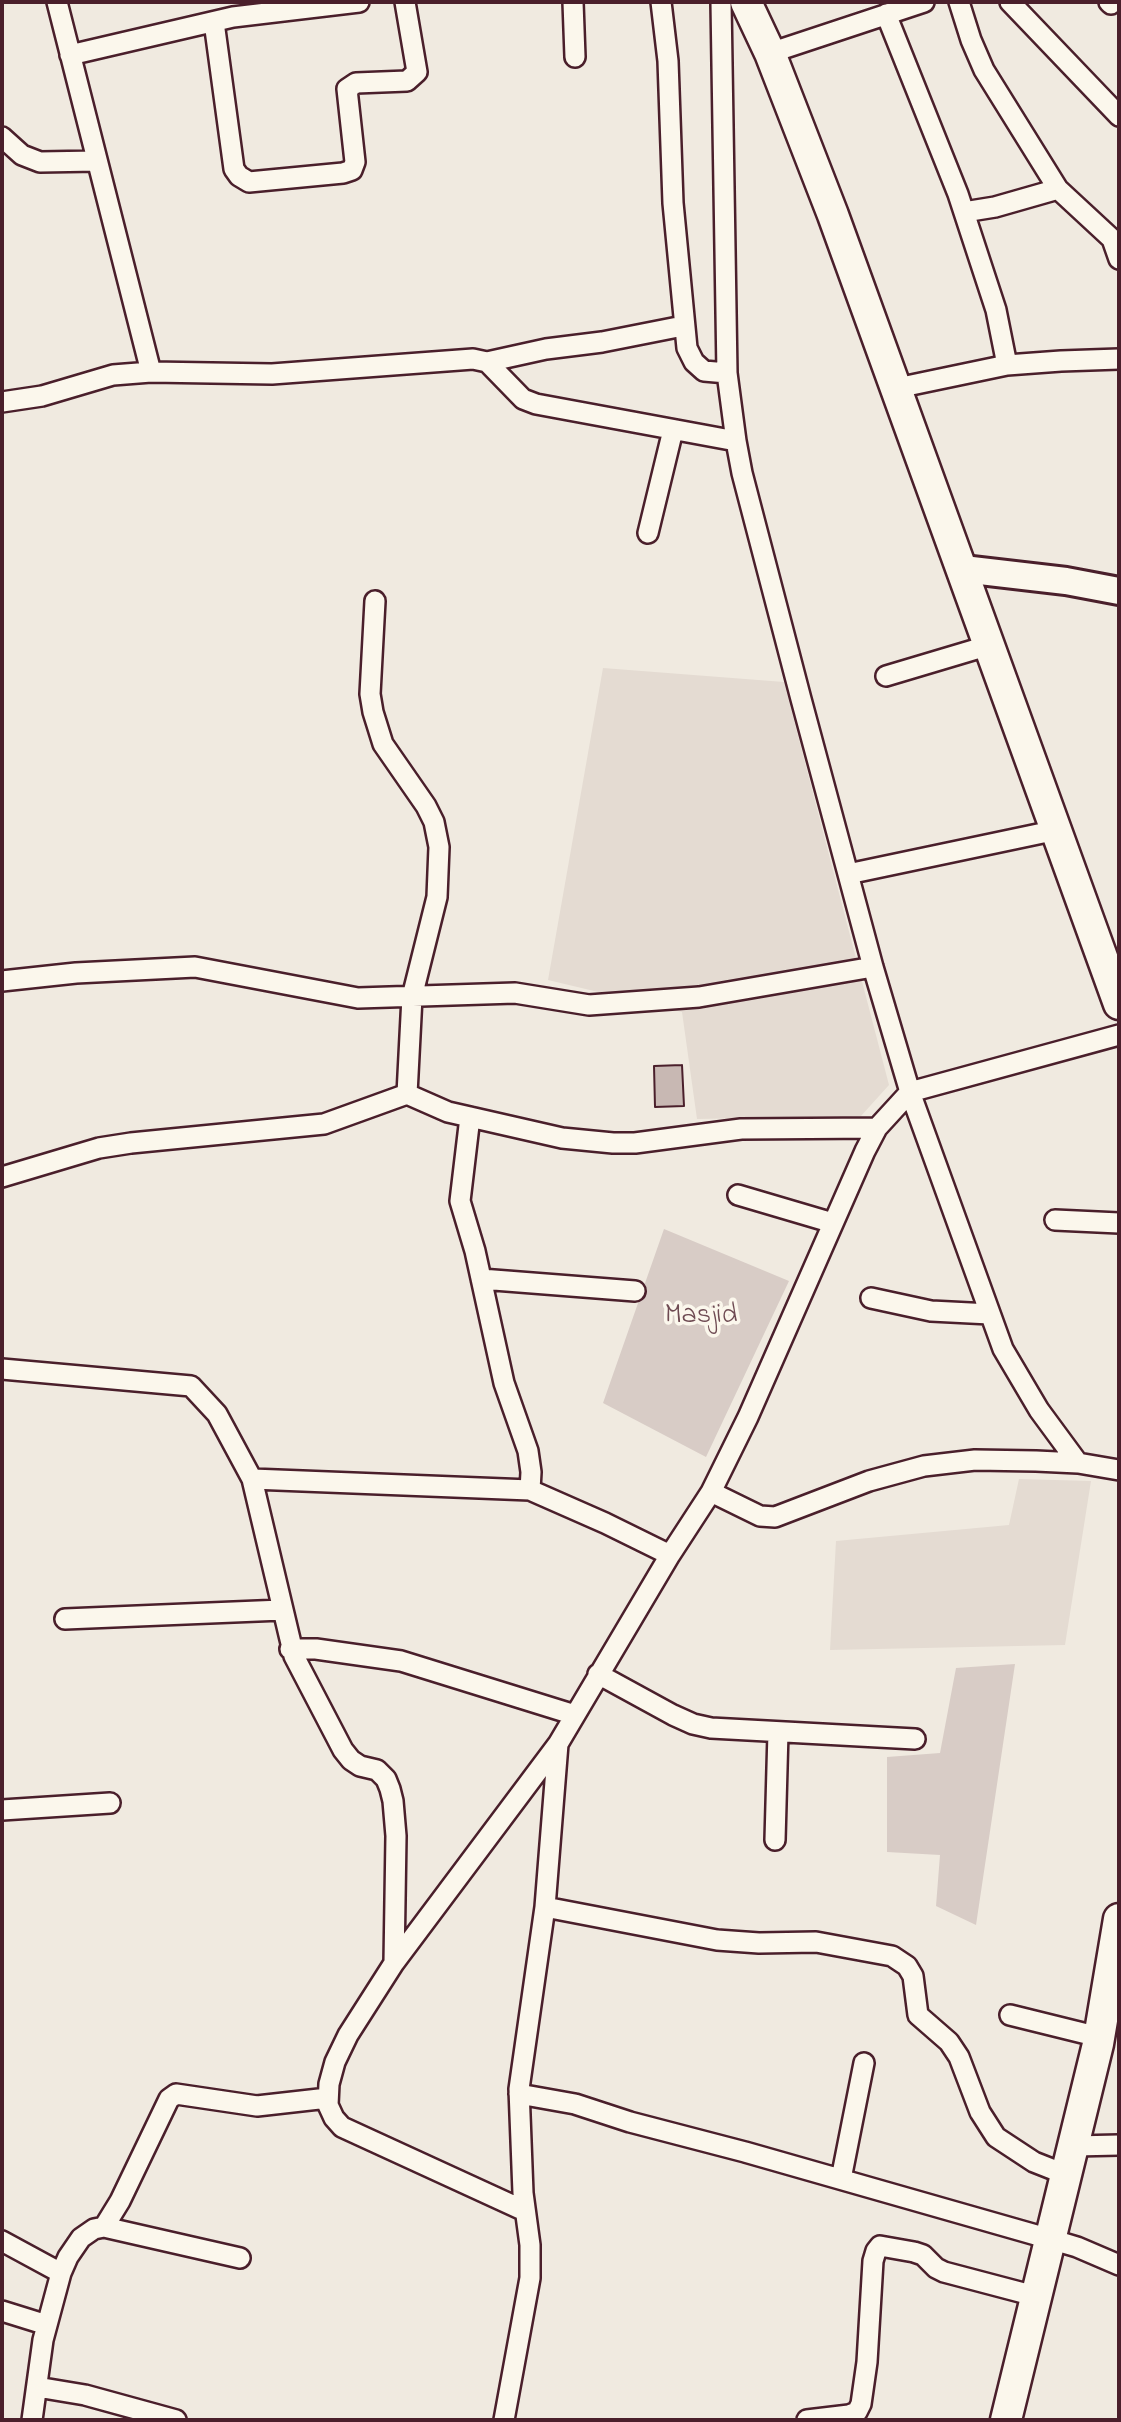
<!DOCTYPE html>
<html>
<head>
<meta charset="utf-8">
<style>
	body { margin:0 }
	#map { position:relative; width:1121px; height:2422px; overflow:hidden; background:#f0eae0; font-family:"Indie Flower",sans-serif }
	canvas { display:block }
	.frame { position:absolute; inset:0; border:4px solid #4a1f2b; pointer-events:none }
</style>
</head>
<body>
<div id="map">
<canvas width="1121" height="2422"></canvas>
<div class="frame"></div>
</div>
<script>
const g = document.querySelector('canvas').getContext('2d');
g.lineJoin = 'round';
function fill(path, color) { g.fillStyle = color; g.fill(path, 'evenodd'); }
const shape = rows => new Path2D(rows.map(r => 'M' + r).join(''));
function trace(path, color, width, dash) { g.strokeStyle = color; g.lineWidth = width; g.lineCap = dash ? 'butt' : 'round'; g.setLineDash(dash || []); g.stroke(path); }
function label(font, color, halo, rows, align = 'center') {
  g.font = font + ' "Indie Flower",sans-serif'; g.lineWidth = 7; g.setLineDash([]); g.textBaseline = 'middle'; g.strokeStyle = halo; g.fillStyle = color; for (const [text, x, y, turn = 0] of rows) {
    g.save(); g.translate(x, y); g.rotate((+turn || 0) * Math.PI / 180); g.textAlign = isNaN(turn) ? turn : align; if (halo) g.strokeText(text, 0, 0); g.fillText(text, 0, 0); g.restore();
  }
}
fill(shape([
	[603,668,784,682,889,1085,861,1116,697,1119,682,1012,548,980],
	[1019,1479,1091,1481,1065,1645,830,1650,836,1541,1009,1525]
]), '#e4dbd2');
fill(shape([
	[664,1229,789,1281,706,1457,603,1403],
	[1015,1664,976,1925,936,1906,940,1855,887,1852,887,1757,940,1753,956,1668]
]), '#d8ccc6');
const building = shape([
	[682,1065,684,1106,655,1107,654,1066,682,1065]
]);
fill(building, '#c8b8b3');
trace(building, '#4a1f2b', 2);
const street = shape([
	[57,2,151,372,272,374,473,359,487,362,523,399,536,404,736,441],
	[573,2,575,57],
	[661,2,668,61,673,203,687,348,694,362,704,371,727,373],
	[959,2,971,40,984,70,1058,189,1112,239,1119,259],
	[1010,2,1119,116],
	[1109,2,1111,4],
	[886,14,958,194,996,310,1007,365],
	[214,22,234,169,239,176,249,182,343,173,352,170,355,162,347,89,356,83,407,81,417,72,405,2],
	[770,53,924,2],
	[70,55,233,17,359,2],
	[2,137,22,155,40,162,97,161],
	[964,212,995,207,1058,189],
	[487,362,546,349,602,342,683,326],
	[897,388,1007,365,1061,361,1119,359],
	[2,402,42,396,113,375,151,372],
	[648,533,673,430],
	[375,601,370,694,373,712,383,744,426,806,434,822,439,847,437,897,412,997,407,1094,448,1112,562,1138,613,1143,635,1143,741,1129,877,1128],
	[886,676,990,645],
	[848,874,1057,830],
	[2,981,76,973,195,967,358,998,515,993,589,1005,699,997,873,967],
	[2,1177,99,1148,131,1143,324,1124,407,1094],
	[738,1195,833,1223],
	[1055,1220,1119,1223],
	[481,1279,635,1291],
	[871,1298,931,1311,990,1314],
	[2,1369,191,1386,217,1414,252,1479,530,1490,531,1472,528,1451,504,1383,475,1251,460,1201,470,1117],
	[1078,1463,1039,1410,1003,1349,910,1092,1119,1035],
	[252,1479,294,1656,343,1750,351,1760,360,1766,377,1770,386,1779,390,1789,393,1801,396,1836,394,1963],
	[530,1490,605,1523,670,1555],
	[711,1492,760,1516,775,1517,869,1481,924,1466,975,1460,1036,1461,1078,1463,1119,1470],
	[65,1619,282,1610],
	[290,1649,316,1649,401,1661,575,1715],
	[598,1674,673,1715,693,1724,711,1728,915,1739],
	[2,1810,110,1803],
	[775,1840,778,1732],
	[545,1907,717,1940,759,1943,816,1942,892,1956,907,1966,913,1976,918,2015,949,2042,959,2057,980,2112,996,2137,1034,2162,1067,2175],
	[1010,2015,1099,2037],
	[519,2094,575,2104,630,2122,745,2152,1050,2239,1077,2247,1119,2265],
	[1074,2146,1119,2145],
	[841,2179,864,2063],
	[525,2211,342,2127,334,2118,328,2105,329,2084,335,2062,348,2035,394,1963,558,1744],
	[104,2227,120,2201,169,2099,176,2094,257,2106,328,2098],
	[2,2241,61,2273],
	[2,2311,47,2325],
	[37,2387,85,2395,176,2420],
	[32,2420,43,2340,61,2273,68,2257,81,2238,94,2229,104,2227,240,2258],
	[504,2420,530,2278,530,2245,523,2193,519,2089,545,1907,558,1744,670,1555,711,1492,748,1417,865,1151,877,1128,910,1092,873,967,801,699,742,473,736,441,727,373,721,2],
	[807,2420,849,2415,857,2412,861,2404,867,2362,873,2261,876,2251,880,2246,914,2252,923,2255,936,2268,944,2272,1035,2296]
]);
const secondary = shape([
	[963,569,1066,581,1119,591]
]);
const primary = shape([
	[746,2,770,53,833,215,1119,1004],
	[1006,2420,1098,2044,1119,1919]
]);
trace(street, '#4a1f2b', 24);
trace(secondary, '#4a1f2b', 32);
trace(primary, '#4a1f2b', 35);
trace(street, '#fbf7ec', 19);
trace(secondary, '#fbf7ec', 26);
trace(primary, '#fbf7ec', 30);
label('28px', '#6e4a52', '#fbf7ec', [
	["Masjid",701,1317]
]);
</script>
</body>
</html>
